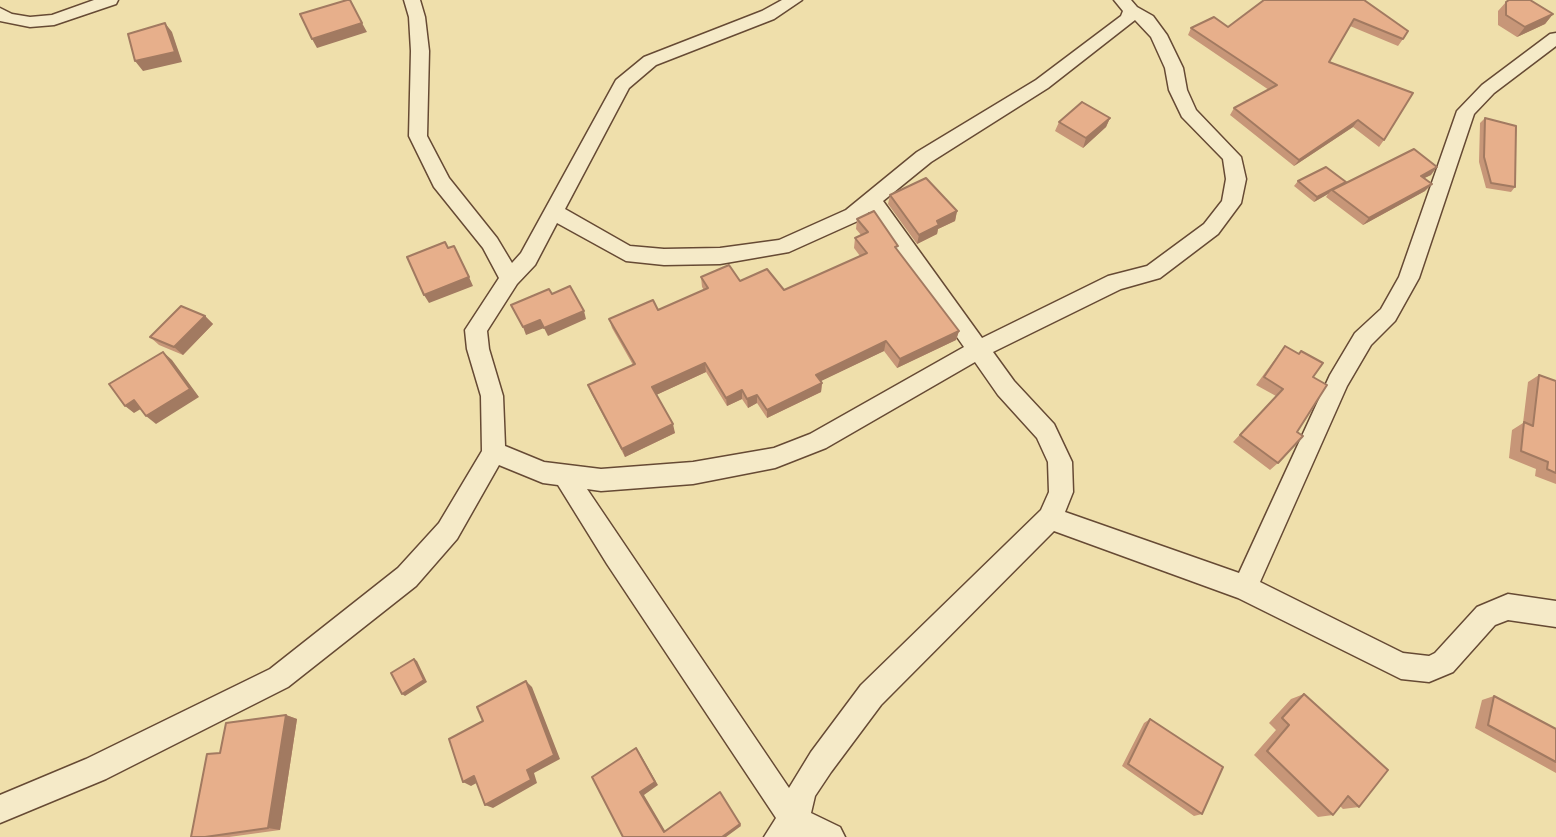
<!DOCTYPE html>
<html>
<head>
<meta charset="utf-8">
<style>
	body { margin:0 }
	canvas { display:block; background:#efdfab }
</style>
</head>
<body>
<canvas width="1556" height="837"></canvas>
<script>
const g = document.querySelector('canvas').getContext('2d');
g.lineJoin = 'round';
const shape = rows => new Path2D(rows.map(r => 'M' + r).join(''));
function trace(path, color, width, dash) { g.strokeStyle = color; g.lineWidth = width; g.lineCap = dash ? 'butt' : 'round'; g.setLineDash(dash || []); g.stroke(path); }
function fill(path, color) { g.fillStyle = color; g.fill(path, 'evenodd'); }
const minor = shape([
	[94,0,118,0,116,4,54,25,30,27,0,21,0,8,12,14,30,17,52,15,94,0],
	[404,0,420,0,425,17,429,51,427,136,449,178,497,238,512,263,521,253,616,80,644,57,762,11,782,0,802,0,774,19,656,65,629,88,565,209,630,246,664,249,720,248,779,240,846,210,917,152,1036,80,1121,16,1123,11,1114,0,1131,0,1137,7,1153,16,1167,35,1183,68,1187,90,1196,110,1241,157,1246,179,1241,203,1218,234,1160,278,1121,289,993,352,1014,381,1054,424,1072,462,1073,492,1065,512,1239,573,1330,375,1355,333,1381,309,1399,277,1457,111,1482,85,1550,34,1556,33,1556,46,1494,93,1474,114,1419,278,1395,321,1371,345,1347,386,1260,582,1403,653,1429,656,1435,653,1477,607,1508,594,1556,601,1556,627,1508,620,1495,625,1453,672,1429,682,1401,679,1238,598,1054,531,881,705,831,772,815,796,811,813,840,827,845,837,764,837,776,818,607,564,558,485,543,483,499,465,457,539,416,586,288,687,106,779,0,823,0,795,86,759,270,669,398,568,439,523,482,451,481,396,467,349,465,330,499,278,483,248,434,187,409,136,411,51,409,17,404,0],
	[1135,20,1151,37,1165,68,1169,90,1182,117,1223,159,1226,179,1222,201,1204,224,1147,266,1108,276,982,338,883,201,931,162,1048,88,1135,20],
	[869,212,964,347,810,434,774,448,693,462,601,469,544,462,505,446,503,396,489,349,487,331,517,284,535,265,557,223,626,261,664,265,720,264,789,252,860,220,869,212],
	[975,362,998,395,1037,438,1048,462,1049,492,1041,510,861,685,811,752,789,788,587,489,601,491,693,484,775,468,826,448,975,362]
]);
trace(minor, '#664a34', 3);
fill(minor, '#f5eac8');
fill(shape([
	[1364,0,1403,39,1398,46,1350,26,1329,62,1384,140,1379,147,1353,127,1294,166,1230,115,1234,108,1269,90,1188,35,1191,28,1228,27],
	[1506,2,1553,14,1545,24,1517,37,1498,25,1498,11],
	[1110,118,1106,127,1083,148,1055,131,1059,122],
	[1485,118,1515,187,1511,192,1486,188,1479,162,1480,123],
	[1431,175,1424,178,1425,191,1363,225,1326,197,1328,194,1314,202,1294,186,1298,181,1346,182],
	[890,195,957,211,955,221,938,229,937,234,917,244,888,204],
	[857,219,897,251,959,331,956,340,897,368,884,351,820,381,822,383,821,392,767,418,757,403,748,408,742,399,727,406,706,372,656,395,675,433,625,457,591,393,588,385,633,365,612,328,609,319,658,310,704,290,702,287,701,277,740,281,784,290,860,256,854,248,855,238,861,235,856,229],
	[205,316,213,324,183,355,159,345,150,337],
	[1285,346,1298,354,1301,351,1313,377,1278,463,1270,470,1233,442,1276,396,1256,385,1278,355],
	[1539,375,1556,381,1556,484,1535,476,1536,469,1509,458,1512,430,1523,423,1528,382],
	[1304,694,1359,807,1343,809,1340,806,1333,815,1318,817,1254,755,1276,730,1269,723,1291,699],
	[1494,696,1556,729,1556,773,1475,728,1482,700],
	[286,715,297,719,280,830,229,837,191,837],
	[1150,719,1202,814,1194,816,1122,766,1144,723]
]), '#c79678');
fill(shape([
	[1553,14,1545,24,1517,37,1525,27],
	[165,23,172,32,182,62,143,71,135,61],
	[362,23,367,32,317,48,312,39],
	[1110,118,1106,127,1083,148,1086,138],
	[1358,120,1353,127,1294,166,1299,160],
	[1437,167,1431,175,1414,183,1421,176],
	[1432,184,1425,191,1363,225,1369,218],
	[1332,190,1328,194,1314,202,1317,197],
	[957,211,955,221,938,229,937,234,917,244,919,235,937,221],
	[469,277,473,286,429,303,424,295],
	[584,311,586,319,548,336,544,328],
	[205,316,213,324,183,355,174,347],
	[540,320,544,328,526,335,523,327],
	[959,331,956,340,897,368,900,359],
	[886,341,884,351,815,384,816,375],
	[163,352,172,360,199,397,156,424,146,416],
	[705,363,706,372,654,396,652,387],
	[822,383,821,392,767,418,767,410],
	[742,390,742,399,727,406,726,398],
	[757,395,757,403,748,408,747,399],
	[134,400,144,407,134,413,125,406],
	[673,424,675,433,625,457,622,449],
	[414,659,417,661,427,682,405,696,402,694],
	[526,681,532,687,560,759,534,773,537,783,493,808,485,805,527,770],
	[286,715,297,719,280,830,268,828],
	[636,748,639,752,658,785,644,795,667,834,664,832,640,792],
	[474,776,482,780,471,786,463,782],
	[740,824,741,826,726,837,722,837]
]), '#a27a61');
const building = shape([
	[347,0,350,0,362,23,312,39,300,14,347,0],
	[1264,0,1364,0,1408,31,1403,39,1354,19,1329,62,1413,93,1384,140,1358,120,1299,160,1234,108,1277,85,1191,28,1214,17,1228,27,1264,0],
	[1509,0,1530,0,1553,14,1525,27,1506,15,1506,2,1509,0],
	[165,23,175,52,135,61,128,34,165,23],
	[1082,102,1110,118,1086,138,1059,122,1082,102],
	[1485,118,1516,126,1515,187,1491,183,1484,157,1485,118],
	[1414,149,1437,167,1421,176,1432,184,1369,218,1332,190,1414,149],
	[1326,167,1346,182,1317,197,1298,181,1326,167],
	[926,178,957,211,937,221,939,225,919,235,890,195,926,178],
	[874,211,898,246,895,247,959,331,900,359,886,341,816,375,822,383,767,410,757,395,747,399,742,390,726,398,705,363,652,387,673,424,622,449,588,385,635,364,609,319,653,300,658,310,708,288,701,277,729,265,740,281,767,269,784,290,867,253,855,238,868,232,857,219,874,211],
	[445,242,448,248,454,246,469,277,424,295,407,257,445,242],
	[570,286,584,311,544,328,540,320,523,327,511,305,549,289,552,294,570,286],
	[181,306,205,316,174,347,150,337,181,306],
	[1285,346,1299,354,1301,351,1323,363,1313,377,1327,385,1297,432,1303,436,1278,463,1240,435,1283,389,1264,377,1285,346],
	[163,352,190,389,146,416,134,400,125,406,109,384,163,352],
	[1539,375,1556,381,1556,473,1547,469,1548,462,1521,451,1524,422,1533,426,1539,375],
	[414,659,424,680,402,694,391,673,414,659],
	[526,681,554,755,527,770,531,780,485,805,474,776,463,782,449,739,483,721,477,707,526,681],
	[1304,694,1388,770,1359,807,1348,796,1333,815,1267,751,1289,725,1282,718,1304,694],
	[1494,696,1556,729,1556,762,1488,725,1494,696],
	[286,715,268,828,205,837,191,837,207,754,220,753,226,723,286,715],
	[1150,719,1223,767,1202,814,1128,764,1150,719],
	[636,748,655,782,640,792,664,832,720,792,740,824,722,837,623,837,592,777,636,748]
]);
fill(building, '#e7af8b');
trace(building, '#a27a61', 2);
</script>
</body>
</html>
